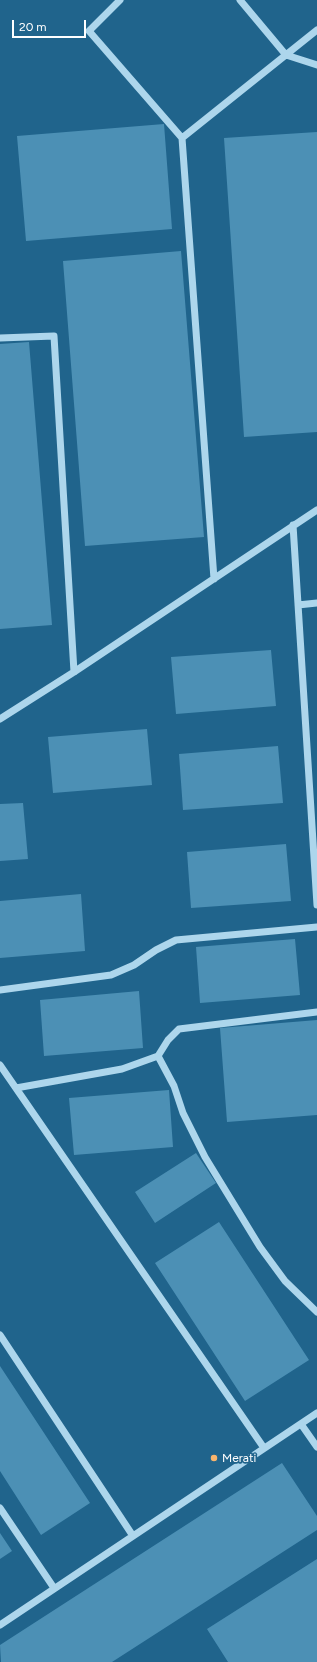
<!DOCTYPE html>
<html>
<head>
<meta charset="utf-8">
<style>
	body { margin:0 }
	#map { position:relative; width:317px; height:1662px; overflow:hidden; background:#20648c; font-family:Figtree,sans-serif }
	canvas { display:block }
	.scale { position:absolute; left:12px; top:20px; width:74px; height:18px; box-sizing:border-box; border:2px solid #fff; border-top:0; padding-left:5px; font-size:12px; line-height:14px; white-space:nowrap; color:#fff; -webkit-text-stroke:3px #20648c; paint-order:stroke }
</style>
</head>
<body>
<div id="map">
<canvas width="317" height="1662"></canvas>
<div class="scale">20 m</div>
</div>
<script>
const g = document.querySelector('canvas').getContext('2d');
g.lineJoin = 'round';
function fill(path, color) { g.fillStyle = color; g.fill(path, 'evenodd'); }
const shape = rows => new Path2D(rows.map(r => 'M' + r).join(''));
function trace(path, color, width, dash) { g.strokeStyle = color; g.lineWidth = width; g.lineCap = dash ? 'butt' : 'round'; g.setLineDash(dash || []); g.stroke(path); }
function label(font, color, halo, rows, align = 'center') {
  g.font = font + ' Figtree,sans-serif'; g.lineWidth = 3.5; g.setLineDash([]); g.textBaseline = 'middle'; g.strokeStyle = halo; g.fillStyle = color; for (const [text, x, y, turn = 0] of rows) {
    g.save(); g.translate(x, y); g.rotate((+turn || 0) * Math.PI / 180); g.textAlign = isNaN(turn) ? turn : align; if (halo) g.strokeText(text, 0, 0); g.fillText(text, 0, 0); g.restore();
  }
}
fill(shape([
	[164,124,172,229,26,241,17,136],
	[317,132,317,432,244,437,224,138],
	[181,251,204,537,85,546,63,261],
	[29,342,52,625,0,629,0,344],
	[271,650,276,706,176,714,171,657],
	[147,729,152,785,53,793,48,737],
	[278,746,283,803,183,810,179,754],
	[23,803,28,859,0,861,0,804],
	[286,844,291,901,191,908,187,852],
	[81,894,85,951,0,958,0,901],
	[295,939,300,995,200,1003,196,947],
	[139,991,143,1048,44,1056,40,1000],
	[317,1020,317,1115,227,1122,220,1028],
	[169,1090,173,1147,74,1155,69,1098],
	[196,1153,216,1183,155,1223,135,1192],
	[219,1222,309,1360,245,1401,155,1263],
	[0,1366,90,1503,41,1535,0,1471],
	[282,1463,317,1516,317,1530,112,1662,1,1662,0,1645],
	[0,1533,12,1551,0,1559],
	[317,1559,317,1662,228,1662,207,1629]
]), '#4c90b5');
trace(shape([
	[120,0,89,31,182,138],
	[240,0,286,55,317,65],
	[0,338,54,336,74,672],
	[293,525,317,905],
	[214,579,182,138,317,30],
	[298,605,317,603],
	[0,719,74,672,317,510],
	[0,990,111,975,134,965,156,950,176,940,317,927],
	[158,1056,174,1086,183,1113,205,1157,260,1247,285,1281,317,1312],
	[0,1065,264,1448],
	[16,1088,122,1069,158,1056,168,1040,179,1029,317,1012],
	[0,1335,133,1536],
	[301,1424,317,1447],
	[0,1508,54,1588],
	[0,1625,317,1413]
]), '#add6ec', 7);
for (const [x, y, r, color] of [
	[214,1458,4,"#f9b56d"]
]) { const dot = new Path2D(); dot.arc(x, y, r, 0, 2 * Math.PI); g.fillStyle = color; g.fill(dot); trace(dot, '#20648c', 1.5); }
label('12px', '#fff', '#20648c', [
	["Merati",222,1458]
], 'left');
</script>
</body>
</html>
